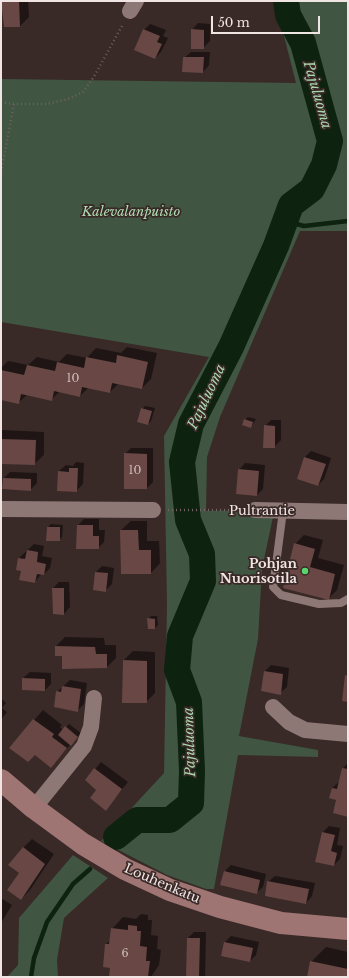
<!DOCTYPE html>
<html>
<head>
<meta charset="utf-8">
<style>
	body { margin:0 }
	#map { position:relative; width:349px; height:978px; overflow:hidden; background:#392927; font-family:"Libre Baskerville",serif }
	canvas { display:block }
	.frame { position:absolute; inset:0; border:2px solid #f0e5e3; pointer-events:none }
	.scale { position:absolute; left:211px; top:16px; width:109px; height:18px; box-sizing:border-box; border:2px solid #f0e5e3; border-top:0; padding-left:5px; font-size:12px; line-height:14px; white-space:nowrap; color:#f0e5e3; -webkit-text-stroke:3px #392927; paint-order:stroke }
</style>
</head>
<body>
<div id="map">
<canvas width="349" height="978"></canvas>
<div class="frame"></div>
<div class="scale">50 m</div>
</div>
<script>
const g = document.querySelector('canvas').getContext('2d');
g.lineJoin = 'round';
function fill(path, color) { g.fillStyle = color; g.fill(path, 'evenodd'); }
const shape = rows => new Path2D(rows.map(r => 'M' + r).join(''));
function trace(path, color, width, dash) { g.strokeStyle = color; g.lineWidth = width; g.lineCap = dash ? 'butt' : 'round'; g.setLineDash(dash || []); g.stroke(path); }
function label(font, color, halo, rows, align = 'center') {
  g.font = font + ' "Libre Baskerville",serif'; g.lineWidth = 3.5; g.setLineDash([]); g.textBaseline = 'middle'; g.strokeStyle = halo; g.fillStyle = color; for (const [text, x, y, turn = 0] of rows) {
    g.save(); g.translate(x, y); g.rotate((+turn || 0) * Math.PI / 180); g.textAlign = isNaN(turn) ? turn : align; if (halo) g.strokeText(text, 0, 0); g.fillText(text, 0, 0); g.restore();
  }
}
fill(shape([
	[275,1,348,1,348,231,300,231,220,417,207,457,206,511,255,510,273,517,262,569,258,639,239,736,318,750,318,757,238,755,214,889,206,889,167,875,101,841,164,773,167,604,164,436,209,357,1,322,1,79,296,83],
	[73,855,108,878,64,918,57,960,58,977,7,977,18,965,19,918]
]), '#405542');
fill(shape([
	[1,1,28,1,29,17,20,26,4,10,1,9],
	[198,23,210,24,210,41,203,48,192,30],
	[150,24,166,30,163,36,168,38,161,52,155,58,144,30],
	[191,52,210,52,209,65,203,72,184,58],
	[127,347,157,353,151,379,142,388,119,383,110,392,89,387,80,396,60,391,51,400,27,395,18,403,1,399,1,368,8,361,28,365,37,357,59,362,67,354,87,358,96,348,121,353],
	[145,406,155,408,151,421,148,424,142,409],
	[248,417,256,419,251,427,245,420],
	[271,420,281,420,281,440,274,447,265,426],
	[1,430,44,432,44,455,34,464,1,463],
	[131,448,153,448,153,482,147,488,125,454],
	[311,451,331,458,324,479,318,485,305,457],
	[76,462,84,463,83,484,76,491,59,471,66,465,73,466],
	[245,463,265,465,263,489,257,495,239,470],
	[10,472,37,473,37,483,31,489,4,478],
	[84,519,99,519,99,530,105,530,104,542,98,548,78,525],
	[131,521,147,521,147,541,159,541,160,563,151,573,121,530],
	[51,524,63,525,62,537,59,540,48,527],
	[304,535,323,540,318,558,344,565,337,590,328,599,295,544],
	[34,544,44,546,42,556,52,558,50,568,44,574,42,573,35,582,22,570,17,569,19,558],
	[102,566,114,568,112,584,106,590,96,572],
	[59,582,69,582,70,607,64,614,53,588],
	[151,616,157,616,158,625,155,628,148,619],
	[65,637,104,638,105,645,116,645,116,658,107,667,56,655,56,646],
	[133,651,155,652,155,693,146,702,124,660],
	[271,665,289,668,287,687,280,693,262,690,265,671],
	[30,672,51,673,51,684,45,690,23,678],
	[70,680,87,683,84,704,78,710,57,692],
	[1,698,6,703,2,708,7,712,1,720],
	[43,710,62,725,60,727,63,730,69,724,81,733,51,766,35,754,10,748],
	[101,762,128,782,105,810,97,790,86,780],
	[348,763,348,816,332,788,340,781,343,768],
	[329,826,340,828,337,845,343,846,340,859,334,865,323,832],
	[32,839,54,854,30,890,21,899,23,848],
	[231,865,266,874,263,887,256,893,225,871],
	[275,876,315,883,312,896,306,903,268,882],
	[1,898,12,905,1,923],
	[141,914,148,915,148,920,152,920,151,935,158,936,157,949,161,950,159,965,151,977,110,975,111,967,106,944,111,940,112,929,123,917,136,919],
	[194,932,206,932,205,977,187,977,188,938],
	[231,936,259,942,256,955,250,961,225,942],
	[326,947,348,952,348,977,308,977,311,962]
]), '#0007');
trace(shape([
	[285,221,304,226,348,221],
	[31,977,34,958,47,922,73,884,90,869]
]), '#0d220f', 4.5);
trace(shape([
	[116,837,137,820,170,820,191,803,192,771,189,702,177,670,180,636,203,581,202,554,188,520,182,462,191,424,231,347,276,246,291,205,312,189,324,165,330,141,303,43,288,15,286,1]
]), '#0d220f', 26);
fill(shape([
	[1,1,19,1,20,27,4,27],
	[143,29,160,36,157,42,162,44,155,59,134,50],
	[191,29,204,30,204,49,191,49],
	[183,57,204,57,203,73,182,72],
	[117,355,148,362,142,389,112,383,110,393,82,387,80,397,54,391,52,401,21,394,19,404,1,400,1,370,24,375,27,365,55,371,57,362,84,368,86,357,116,363],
	[141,408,152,411,148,425,137,422],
	[244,419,253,422,251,428,242,425],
	[264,425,275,426,275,448,263,448],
	[1,439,36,440,35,465,1,464],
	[124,453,147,454,147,489,124,489],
	[304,457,326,464,318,486,297,479],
	[69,468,78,468,77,492,57,491,58,471,69,472],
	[238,469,259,471,257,496,236,494],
	[3,478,31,479,31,491,2,489],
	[77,525,93,525,93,536,99,536,99,549,76,549],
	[47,527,60,527,60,541,46,541],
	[120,530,138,530,139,550,151,550,151,574,121,574],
	[294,543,315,549,310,567,335,574,329,600,283,588],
	[27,550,38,552,37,562,46,564,44,575,37,574,35,583,19,580,21,571,16,570,18,558,25,559],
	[95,572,108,573,106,592,93,590],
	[52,588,64,588,64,615,53,614],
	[147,618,155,619,155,629,148,629],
	[55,646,95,647,96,654,107,654,107,668,62,669,62,656,55,656],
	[123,660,147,661,147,703,122,703],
	[264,671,283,674,281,695,261,691],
	[345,675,348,676,348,702,342,701],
	[22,678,45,679,45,691,22,690],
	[62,686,81,689,78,712,54,707,56,691,61,692],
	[33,719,54,734,52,737,67,748,51,768,35,755,28,762,9,748],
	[65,726,78,737,71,746,58,735],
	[94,768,122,789,106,811,90,798,96,790,85,780],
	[342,768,348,769,348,817,333,813,336,800,329,798,332,788,337,789],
	[322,832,335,835,331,851,337,853,334,866,315,862],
	[23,847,45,864,21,900,7,890,19,873,8,865],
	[224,871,260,880,257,894,220,885],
	[267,881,309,889,306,904,265,896],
	[128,925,137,926,137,931,141,931,140,946,147,947,146,961,150,961,148,977,109,976,110,968,103,967,105,944,109,944,111,928,128,930],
	[187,938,200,938,199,977,186,977],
	[224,942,253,948,250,962,221,956],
	[310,961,348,969,348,977,307,977]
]), '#684744');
trace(shape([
	[1,102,14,104,47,104,68,99,83,92,95,75,123,24],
	[1,172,14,104],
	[168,510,241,510]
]), '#706260', 2.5, [1, 3]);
trace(shape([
	[283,511,273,587,281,595,319,604,341,603,348,599]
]), '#8d7876', 8);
trace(shape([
	[130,11,136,1],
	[1,509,153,510],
	[255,510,348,512],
	[273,707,289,722,305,730,348,734],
	[34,808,84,746,91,727,94,698]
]), '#8d7876', 16);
trace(shape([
	[1,780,34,808,83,844,125,869,170,890,220,907,281,923,348,929]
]), '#9e7572', 22);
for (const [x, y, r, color] of [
	[305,571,4,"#5ad56e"]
]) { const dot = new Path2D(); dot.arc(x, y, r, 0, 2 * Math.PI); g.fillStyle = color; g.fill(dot); trace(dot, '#392927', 1.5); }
label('11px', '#cebebb', null, [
	["10",73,379],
	["10",135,471],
	["6",125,954]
]);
label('italic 13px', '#afddb2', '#392927', [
	["Kalevalanpuisto",131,212]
]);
label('13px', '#f0e5e3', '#392927', [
	["Pultrantie",262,511],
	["Louhenkatu",162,884,23]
]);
label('bold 13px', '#f0e5e3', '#392927', [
	["Pohjan",297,564],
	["Nuorisotila",297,579]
], 'right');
label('italic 14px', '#a9d7ac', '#392927', [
	["Pajuluoma",317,95,74],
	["Pajuluoma",207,397,-65],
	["Pajuluoma",190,742,-92]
]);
</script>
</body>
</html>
